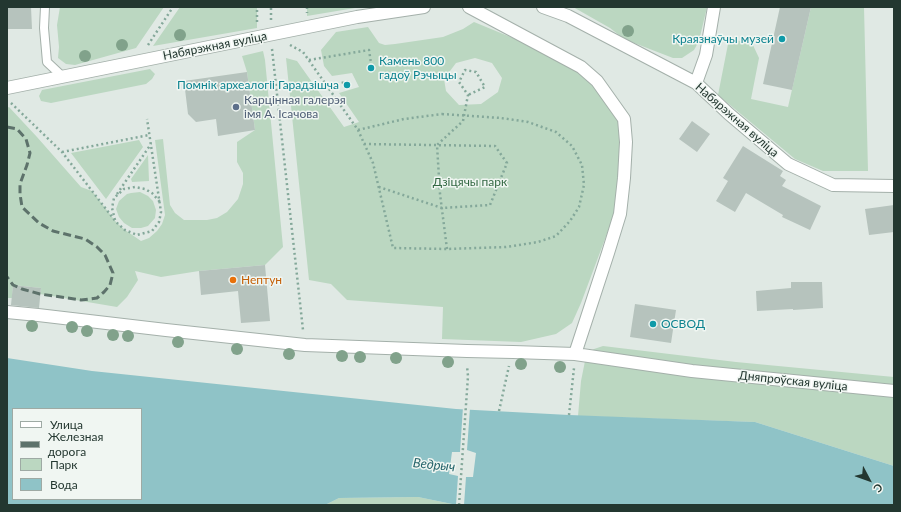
<!DOCTYPE html>
<html>
<head>
<meta charset="utf-8">
<style>
	body { margin:0 }
	#map { position:relative; width:901px; height:512px; overflow:hidden; background:#e0e9e4; font-family:Lato,sans-serif }
	canvas { display:block }
	.frame { position:absolute; inset:0; border:8px solid #233730; pointer-events:none }
	.legend { position:absolute; left:12px; top:408px; width:130px; height:92px; box-sizing:border-box; background:#f0f6f2; border:1px solid #9eaaa4; margin:0; padding:5px 7px; list-style:none; font-size:12px; color:#233730 }
	.legend li { display:flex; align-items:center; gap:8px; height:20px }
	.legend b { width:20px; border:1px solid #9eaaa4 }
	.north { position:absolute; left:849px; top:460px; width:40px; height:40px; -webkit-text-stroke:3px #f0f6f2; paint-order:stroke; rotate:131deg; font-size:11px; font-weight:700; line-height:16px; text-align:center; color:#233730 }
	.north::after { content:''; display:block; margin:auto; width:14px; height:18px; background:#233730; clip-path:polygon(50% 0,100% 100%,50% 72%,0 100%) }
</style>
</head>
<body>
<div id="map">
<canvas width="901" height="512"></canvas>
<div class="frame"></div>
<ul class="legend">
<li><b style="height:5px;background:#fff"></b>Улица</li>
<li><b style="height:5px;background:#5d726b"></b>Железная дорога</li>
<li><b style="height:11px;background:#bbd7c1"></b>Парк</li>
<li><b style="height:11px;background:#8fc3c7"></b>Вода</li>
</ul>
<div class="north">С</div>
</div>
<script>
const g = document.querySelector('canvas').getContext('2d');
g.lineJoin = 'round';
function fill(path, color) { g.fillStyle = color; g.fill(path, 'evenodd'); }
const shape = rows => new Path2D(rows.map(r => 'M' + r).join(''));
function trace(path, color, width, dash) { g.strokeStyle = color; g.lineWidth = width; g.lineCap = dash ? 'butt' : 'round'; g.setLineDash(dash || []); g.stroke(path); }
function label(font, color, halo, rows, align = 'center') {
  g.font = font + ' Lato,sans-serif'; g.lineWidth = 3; g.setLineDash([]); g.textBaseline = 'middle'; g.strokeStyle = halo; g.fillStyle = color; for (const [text, x, y, turn = 0] of rows) {
    g.save(); g.translate(x, y); g.rotate((+turn || 0) * Math.PI / 180); g.textAlign = isNaN(turn) ? turn : align; if (halo) g.strokeText(text, 0, 0); g.fillText(text, 0, 0); g.restore();
  }
}
fill(shape([
	[60,7,164,7,136,48,75,65,66,64,58,58,59,47,57,25],
	[180,7,257,7,257,28,153,46],
	[307,7,361,7,307,16],
	[573,7,707,7,699,41,694,50,682,58,673,58,629,41,619,35,610,28],
	[811,7,864,7,868,171,823,171,795,159,718,95,729,39,752,43,759,58,751,99,788,107],
	[474,22,542,50,571,65,595,86,620,121,621,163,614,215,581,303,572,323,556,334,521,342,442,339,443,307,347,300,331,284,309,280,286,58,297,61,344,127,359,122,339,93,359,87,352,73,332,76,324,66,321,50,336,32,368,27,379,43,385,45,395,44,443,37,463,29],
	[475,58,492,63,502,78,498,92,481,104,459,105,446,91,444,79,456,63],
	[263,51,265,60,283,247,265,265,199,271,161,277,135,271,138,280,127,297,117,307,40,294,41,288,13,285,12,298,7,298,7,108,9,107,37,137,81,187,92,191,116,222,125,230,141,241,149,238,157,231,162,224,165,215,155,140,163,139,170,205,175,213,184,220,207,220,217,218,227,212,238,199,243,184,243,173,237,162,237,142,255,130,247,72,242,56],
	[150,69,155,74,152,79,146,84,51,103,41,101,39,96,42,90],
	[139,140,143,147,106,199,71,153],
	[148,155,149,181,132,182,131,179],
	[140,192,148,196,153,201,156,210,155,218,148,226,141,228,132,228,124,223,119,217,116,209,119,201,127,194,131,193],
	[603,346,736,362,894,377,894,466,755,422,578,416,581,381,585,361,589,352,594,349],
	[418,497,457,505,325,505,339,498]
]), '#bbd7c1');
fill(shape([
	[7,358,92,371,456,409,569,415,755,422,894,466,894,505,457,505,418,497,339,498,325,505,7,505],
	[13,409,141,409,141,499,13,499]
]), '#8fc3c7');
fill(shape([
	[463,407,470,408,467,450,476,453,473,477,466,477,464,505,456,505,458,476,449,474,452,452,460,452]
]), '#e0e9e4');
fill(shape([
	[7,7,31,7,32,29,7,29],
	[780,7,811,7,792,90,763,84],
	[247,72,255,130,218,136,216,119,196,122,188,114,184,81],
	[692,121,710,134,697,152,679,139],
	[743,146,783,171,780,176,786,180,782,186,821,206,810,230,782,217,783,215,746,193,735,212,716,201,728,181,723,178],
	[894,205,894,232,869,235,865,209],
	[265,265,270,321,241,323,238,291,201,295,199,271],
	[791,282,822,282,823,308,793,310,793,309,757,311,756,291,791,288],
	[13,285,41,288,39,308,11,305],
	[635,304,676,310,671,343,630,337]
]), '#b6c3bd');
const lane = shape([
	[45,7,44,28,47,62,63,77]
]);
const street = shape([
	[469,7,581,67,597,81,624,119,626,142,624,178,620,214,608,253,575,354],
	[543,7,568,16,696,83,729,114,788,164,833,185,894,186],
	[696,83,706,55,714,7],
	[7,88,357,17,424,7],
	[7,312,38,315,166,330,305,345,467,351,513,352,575,354,692,371,894,391]
]);
trace(lane, '#a4b0aa', 10);
trace(street, '#a4b0aa', 14);
trace(shape([
	[307,7,307,13],
	[271,20,271,7],
	[257,22,257,7],
	[148,45,173,7],
	[290,45,303,52,358,130,373,163,393,248,447,249,506,247,538,242,556,236,570,221,579,207,584,185,582,165,572,146,556,132,528,122,501,118],
	[272,49,303,330],
	[309,60,369,50,371,63],
	[327,86,351,81],
	[11,103,62,152,116,222,125,230,137,235,152,231,159,222,161,212,147,119],
	[358,130,404,119,442,114],
	[364,144,495,146,507,163,490,205,442,208,379,187],
	[62,152,149,135],
	[117,194,151,144],
	[115,220,112,208,114,198,124,189,135,187,145,189,152,193,160,202],
	[447,249,440,194,437,145,463,121,468,95,459,82,465,70,476,72,485,87,468,95],
	[499,411,509,366],
	[569,415,574,368],
	[459,505,468,376,467,366]
]), '#84a89a', 2.5, [2, 3]);
trace(lane, '#fff', 8);
trace(street, '#fff', 12);
trace(shape([
	[7,127,17,129,26,139,30,153,27,165,20,184,20,194,22,207,39,223,53,231,85,239,97,247,105,255,113,273,110,285,104,292,97,298,81,300,40,294,22,289,13,285,7,277]
]), '#5d726b', 3, [8, 4]);
trace(shape([
	[442,114,501,118]
]), '#84a89a', 2.5, [2, 3]);
g.fillStyle = '#81a28b';
for (const [x, y] of [
	[628,31],
	[180,35],
	[122,45],
	[85,56],
	[32,326],
	[72,327],
	[87,331],
	[113,335],
	[128,336],
	[178,342],
	[237,349],
	[289,354],
	[342,356],
	[360,357],
	[396,358],
	[448,362],
	[521,364],
	[560,367]
]) { g.beginPath(); g.arc(x, y, 6, 0, 2 * Math.PI); g.fill(); }
for (const [x, y, r, color] of [
	[782,39,4,"#0f9aa8"],
	[371,68,4,"#0f9aa8"],
	[347,85,4,"#0f9aa8"],
	[236,107,4,"#5c6f8a"],
	[233,280,4,"#e8710a"],
	[653,324,4,"#0f9aa8"]
]) { const dot = new Path2D(); dot.arc(x, y, r, 0, 2 * Math.PI); g.fillStyle = color; g.fill(dot); trace(dot, '#f0f6f2', 1.5); }
label('12px', '#0d838f', '#f0f6f2', [
	["Краязнаўчы музей",774,39],
	["Камень 800",379,61,"left"],
	["гадоў Рэчыцы",379,75,"left"],
	["Помнік археалогіі Гарадзішча",339,85],
	["ОСВОД",661,324,"left"]
], 'right');
label('12px', '#233730', '#f0f6f2', [
	["Набярэжная вуліца",215,46,-11],
	["Набярэжная вуліца",737,120,41],
	["Дняпроўская вуліца",793,381,6]
]);
label('12px', '#4e5e75', '#f0f6f2', [
	["Карцінная галерэя",244,100],
	["імя А. Ісачова",244,114]
], 'left');
label('12px', '#336843', '#f0f6f2', [
	["Дзіцячы парк",470,182]
]);
label('12px', '#c56008', '#f0f6f2', [
	["Нептун",241,280]
], 'left');
label('italic 13px', '#25646a', '#f0f6f2', [
	["Ведрыч",434,465,6]
]);
</script>
</body>
</html>
